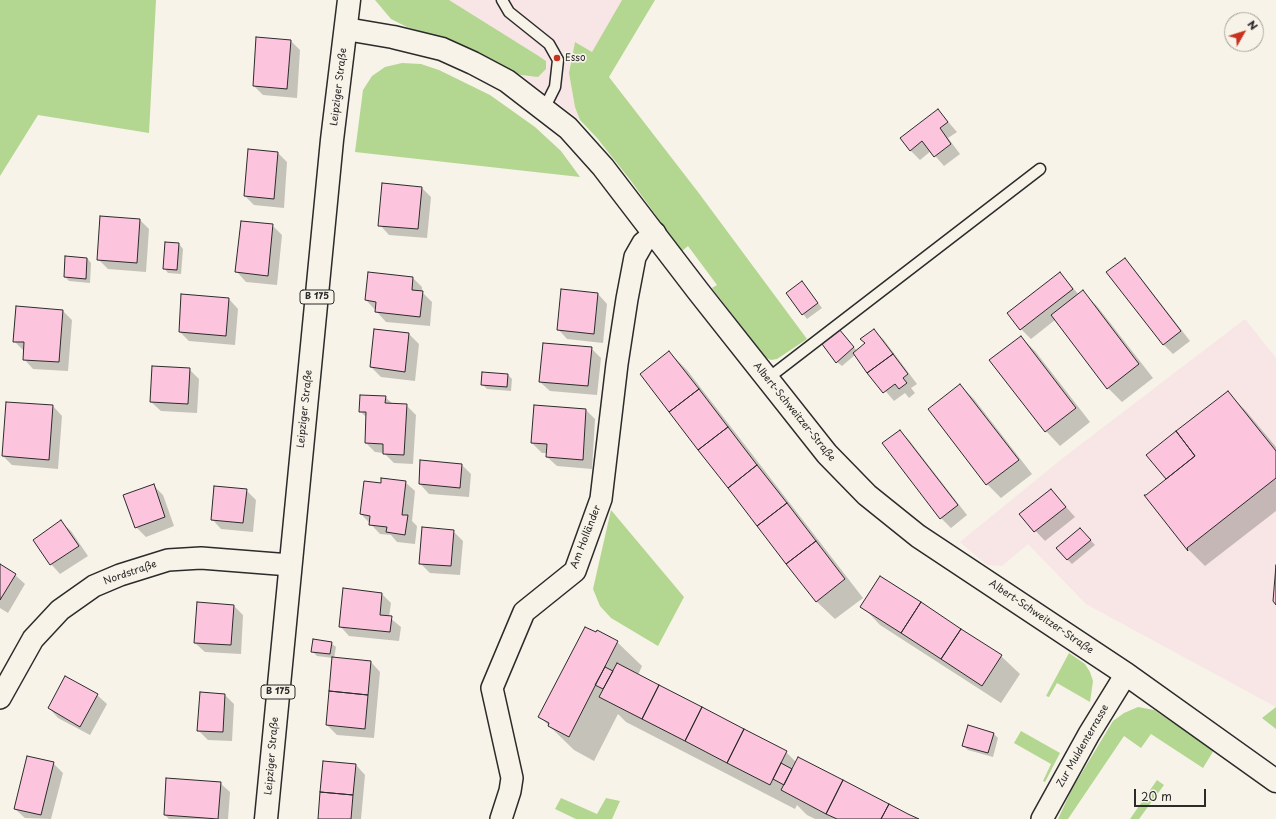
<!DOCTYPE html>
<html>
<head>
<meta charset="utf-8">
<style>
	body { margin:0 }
	#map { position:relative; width:1276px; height:819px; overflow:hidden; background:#f7f3e8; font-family:"Playpen Sans",sans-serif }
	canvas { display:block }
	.north { position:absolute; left:1224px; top:12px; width:40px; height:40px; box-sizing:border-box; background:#f7f3e8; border:1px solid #a5a39c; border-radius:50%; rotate:51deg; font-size:11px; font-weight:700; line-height:16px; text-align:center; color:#2b2b2b }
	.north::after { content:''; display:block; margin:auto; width:14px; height:18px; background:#c8321e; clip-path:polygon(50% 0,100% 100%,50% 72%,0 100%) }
	.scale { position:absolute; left:1134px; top:789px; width:72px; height:18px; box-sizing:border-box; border:2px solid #2b2b2b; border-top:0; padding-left:5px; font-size:12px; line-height:14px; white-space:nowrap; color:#2b2b2b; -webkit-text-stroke:3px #f7f3e8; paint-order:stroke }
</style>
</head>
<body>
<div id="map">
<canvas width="1276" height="819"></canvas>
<div class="north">N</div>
<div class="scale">20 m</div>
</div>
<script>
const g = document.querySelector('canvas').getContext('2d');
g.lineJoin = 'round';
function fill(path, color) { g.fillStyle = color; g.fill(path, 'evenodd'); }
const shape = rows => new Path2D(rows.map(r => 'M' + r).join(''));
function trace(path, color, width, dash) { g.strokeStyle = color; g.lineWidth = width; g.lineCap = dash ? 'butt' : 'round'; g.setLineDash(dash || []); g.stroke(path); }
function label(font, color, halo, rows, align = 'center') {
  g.font = font + ' "Playpen Sans",sans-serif'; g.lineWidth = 3.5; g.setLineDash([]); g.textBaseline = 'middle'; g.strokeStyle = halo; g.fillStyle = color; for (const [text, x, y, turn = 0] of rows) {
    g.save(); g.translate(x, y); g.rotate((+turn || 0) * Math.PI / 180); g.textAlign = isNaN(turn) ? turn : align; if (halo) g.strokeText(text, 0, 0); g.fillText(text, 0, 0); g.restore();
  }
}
fill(shape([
	[449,0,622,0,592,52,575,42,569,73,575,107,580,120,521,75,531,77],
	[1245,319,1276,358,1276,707,1086,604,1028,544,1002,566,987,565,960,542,1063,458]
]), '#f8e5e5');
fill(shape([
	[0,0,156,0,149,133,38,115,0,176],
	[375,0,449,0,537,55,546,61,546,69,538,77,521,75,447,40,407,27,391,19],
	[622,0,655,0,609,77,698,192,807,339,777,359,771,360,765,357,712,288,717,285,688,246,682,251,631,181,597,138,580,120,575,107,569,73,575,42,592,52],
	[402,63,421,64,439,70,490,95,535,127,561,151,580,177,355,152,363,90,372,76,385,67],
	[611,510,684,597,658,646,611,618,600,606,593,589],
	[1069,653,1085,664,1090,672,1093,681,1090,702,1057,683,1049,697,1046,696],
	[1138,707,1154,710,1214,750,1203,768,1151,734,1141,748,1124,736,1068,819,1058,819,1072,789,1113,721,1124,713],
	[1276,707,1276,729,1262,718],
	[1021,731,1060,753,1045,782,1043,781,1051,764,1014,743],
	[1157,780,1164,785,1139,819,1130,819],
	[561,798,597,814,606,798,620,801,612,819,576,819,555,809]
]), '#b3d690');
fill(shape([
	[291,41,300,50,297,98,263,95,254,86],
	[938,110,957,132,948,138,960,154,944,166,931,151,920,160,910,150],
	[278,153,287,162,284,208,254,205,245,196],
	[421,187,431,197,427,238,389,235,380,225],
	[139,219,149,229,146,272,108,269,98,259],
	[272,225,282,235,277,285,246,282,237,272],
	[179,244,183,249,181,274,168,273,164,268],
	[87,258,91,263,90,283,69,281,65,277],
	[1125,259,1134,269,1190,341,1173,354,1163,344],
	[1060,273,1079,295,1082,292,1097,306,1153,378,1122,402,1108,388,1055,320,1031,339,1021,329],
	[413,278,422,287,422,292,432,302,430,326,386,322,366,300],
	[802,282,822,308,807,319,787,293],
	[598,294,607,304,603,343,567,339,558,329],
	[229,299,238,309,235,345,189,341,180,332],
	[62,310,72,320,68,371,33,369,24,359,24,351,14,341],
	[375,330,409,334,419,344,415,381,381,377,371,367],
	[874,330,884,340,917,384,911,388,915,393,909,398,905,393,894,401,855,355,842,366,837,362,844,335,857,351,866,343],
	[1021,337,1035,351,1090,422,1060,446,1046,431],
	[591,348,601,358,597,395,550,391,540,382],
	[669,352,687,370,863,598,835,619,816,601],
	[189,369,199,379,197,413,161,411,151,402],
	[508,375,512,379,511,391,487,389,482,384],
	[960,385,974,399,1032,474,1001,498,987,484],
	[1228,393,1246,411,1276,447,1276,511,1205,566,1187,548,1167,479,1148,455],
	[385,397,393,404,406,405,416,415,413,464,394,463,384,453,375,452,366,443,367,418,360,411],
	[53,406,62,416,58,469,12,465,3,456],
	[586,410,595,419,592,469,557,466,547,457,548,453,542,453,532,443],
	[900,431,909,440,967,515,951,528,941,518,884,444],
	[462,465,471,474,469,497,429,494,420,484],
	[405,482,415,491,412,521,417,526,415,544,397,542,391,535,380,534,361,514,381,484],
	[153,485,163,495,174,526,146,537,136,527],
	[246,490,256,500,253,532,221,529,212,519],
	[1051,490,1075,517,1045,541,1020,514],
	[61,522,71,531,88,556,60,574,51,564],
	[453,531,463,541,460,575,430,573,420,563],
	[1085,534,1095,545,1072,564,1067,559],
	[0,565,15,575,25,584,8,613,0,608],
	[381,593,391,603,389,617,401,627,399,641,349,636,340,626],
	[234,606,243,615,241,654,205,652,195,643],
	[862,606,1001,656,1020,674,1001,703,880,625],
	[617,642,642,666,638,675,786,752,796,762,917,819,815,819,807,815,797,805,795,809,626,722,618,714,594,761,574,750,540,717],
	[331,643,336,647,334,659,371,662,380,672,374,738,337,735,327,725,333,658,317,656,312,651],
	[97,695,107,704,90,735,58,718,49,708],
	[225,695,234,704,232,741,208,740,198,730],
	[994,734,998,738,993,757,968,750,963,746],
	[53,763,63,773,51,819,25,818,15,809],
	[356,765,365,775,361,819,319,819],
	[220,783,230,792,228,819,169,819,165,815]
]), '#0003');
const building = shape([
	[256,37,291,40,287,89,253,86,256,37],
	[938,109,948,122,940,128,951,144,934,157,922,141,910,151,900,138,938,109],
	[248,149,278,152,274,199,244,196,248,149],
	[382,183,422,187,418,229,378,226,382,183],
	[100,216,140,219,137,263,97,260,100,216],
	[241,221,273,224,268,276,235,272,241,221],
	[165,242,179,243,177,270,163,269,165,242],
	[65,256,87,258,86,279,64,277,65,256],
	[1125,258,1181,331,1163,345,1106,272,1125,258],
	[368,272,413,277,412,290,423,291,420,317,375,312,376,302,365,300,368,272],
	[1060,272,1073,289,1020,330,1007,313,1060,272],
	[802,281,818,303,802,315,786,293,802,281],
	[561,289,598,293,594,334,557,330,561,289],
	[1083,290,1139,364,1107,389,1051,315,1083,290],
	[181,294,229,298,226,336,179,332,181,294],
	[16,306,63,310,59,362,23,360,24,342,13,342,16,306],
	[374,329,409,333,405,372,370,367,374,329],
	[839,329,854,347,836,363,822,344,839,329],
	[874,329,893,354,867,373,853,353,865,343,860,339,874,329],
	[1021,336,1076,408,1045,432,989,360,1021,336],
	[543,343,592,347,588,386,539,382,543,343],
	[669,351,699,389,669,412,640,374,669,351],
	[893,354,908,374,903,378,907,383,899,389,895,384,883,393,867,373,893,354],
	[152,366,190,368,188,404,150,402,152,366],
	[482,372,508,374,507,387,481,385,482,372],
	[960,384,1019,460,986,485,928,409,960,384],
	[699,389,728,427,698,450,669,412,699,389],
	[1228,391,1276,451,1276,478,1187,548,1188,551,1144,495,1146,495,1195,456,1176,431,1228,391],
	[360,395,386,396,385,403,407,404,404,455,383,454,383,444,365,443,366,412,359,412,360,395],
	[6,402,53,405,49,460,2,456,6,402],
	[534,405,586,409,583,460,546,457,547,444,531,443,534,405],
	[728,427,757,465,728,488,698,450,728,427],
	[900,430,958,505,940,519,882,443,900,430],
	[1176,431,1195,456,1166,479,1146,455,1176,431],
	[420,460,462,464,460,488,419,484,420,460],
	[757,465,787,503,757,526,728,488,757,465],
	[381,478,406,481,402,515,408,515,405,535,386,532,387,527,369,525,370,516,360,514,364,481,381,483,381,478],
	[154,484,165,517,135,528,123,495,154,484],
	[214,486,247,489,243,523,211,520,214,486],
	[1051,489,1066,507,1034,532,1019,514,1051,489],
	[787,503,816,541,786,564,757,526,787,503],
	[61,520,79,546,50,565,33,540,61,520],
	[422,527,454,530,451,566,419,564,422,527],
	[1080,528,1091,540,1067,560,1056,548,1080,528],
	[816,541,845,579,816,602,786,564,816,541],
	[0,564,16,574,0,600,0,564],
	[1276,565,1276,605,1273,601,1276,565],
	[880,576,921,602,901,633,860,607,880,576],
	[343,588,382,593,380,615,392,616,390,632,339,627,343,588],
	[197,602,234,605,231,645,194,643,197,602],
	[921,602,961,629,941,659,901,633,921,602],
	[585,627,596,632,597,630,618,641,569,737,548,726,549,723,538,717,585,627],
	[961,629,1002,655,982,686,941,659,961,629],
	[313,639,332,642,330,654,311,652,313,639],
	[332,657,371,661,368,695,329,691,332,657],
	[617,663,659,685,642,719,599,697,617,663],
	[605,667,613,671,603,689,595,685,605,667],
	[65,676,98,694,80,727,48,708,65,676],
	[659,685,702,707,685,741,642,719,659,685],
	[329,691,368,695,365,729,326,725,329,691],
	[200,692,225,694,223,732,197,731,200,692],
	[702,707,744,729,727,763,685,741,702,707],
	[968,725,994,733,988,753,962,746,968,725],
	[744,729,787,751,770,785,727,763,744,729],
	[27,756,54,762,41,815,14,809,27,756],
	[798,757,843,780,826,814,781,790,798,757],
	[323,761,356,764,353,795,320,792,323,761],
	[781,763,792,769,784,785,773,779,781,763],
	[166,778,221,782,218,819,164,815,166,778],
	[843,780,889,804,881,819,837,819,826,814,843,780],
	[320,792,353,795,351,819,318,819,320,792],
	[889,804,908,814,919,819,881,819,889,804]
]);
fill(building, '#fcc5dd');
trace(building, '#2b2b2b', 1);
const service = shape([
	[502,0,509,12,549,44,558,60,555,87,544,109],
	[767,379,1040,169]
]);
const minor = shape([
	[0,698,33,639,60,610,94,586,120,575,168,560,201,558,290,565],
	[501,819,510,791,512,778,492,688,524,612,575,571,601,499,617,364,627,299,635,257,643,243,655,233],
	[1042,819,1089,734,1126,674]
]);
const tertiary = shape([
	[346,29,393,37,442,49,473,63,507,81,568,128,603,167,698,291,827,454,867,495,918,536,1126,674,1276,781]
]);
const primary = shape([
	[266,819,332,140,349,0]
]);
trace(service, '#2b2b2b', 13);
trace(minor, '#2b2b2b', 24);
trace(tertiary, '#2b2b2b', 25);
trace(primary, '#2b2b2b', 25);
trace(service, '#f7f3e8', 10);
trace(minor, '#f7f3e8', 21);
trace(tertiary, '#f7f3e8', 22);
trace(primary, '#f7f3e8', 22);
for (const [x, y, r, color] of [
	[557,58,4,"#c8321e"]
]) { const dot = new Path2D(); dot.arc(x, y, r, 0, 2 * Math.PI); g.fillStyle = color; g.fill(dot); trace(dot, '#f7f3e8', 1.5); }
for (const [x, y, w] of [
	[317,297,34],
	[278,692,34]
]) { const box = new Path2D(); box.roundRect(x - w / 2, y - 7, w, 14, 3); g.fillStyle = '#f7f3e8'; g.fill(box); trace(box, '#2b2b2b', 1); }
label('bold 9px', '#2b2b2b', null, [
	["B 175",317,297],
	["B 175",278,692]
]);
label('10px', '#2b2b2b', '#f7f3e8', [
	["Esso",565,58]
], 'left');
label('10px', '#2b2b2b', '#f7f3e8', [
	["Leipziger Straße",339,87,-83],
	["Leipziger Straße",305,409,-84],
	["Albert-Schweitzer-Straße",794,412,51],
	["Am Holländer",586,537,-69],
	["Nordstraße",130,573,-19],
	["Albert-Schweitzer-Straße",1041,617,34],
	["Zur Muldenterrasse",1083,746,-60],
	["Leipziger Straße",272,756,-85]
]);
</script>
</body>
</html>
